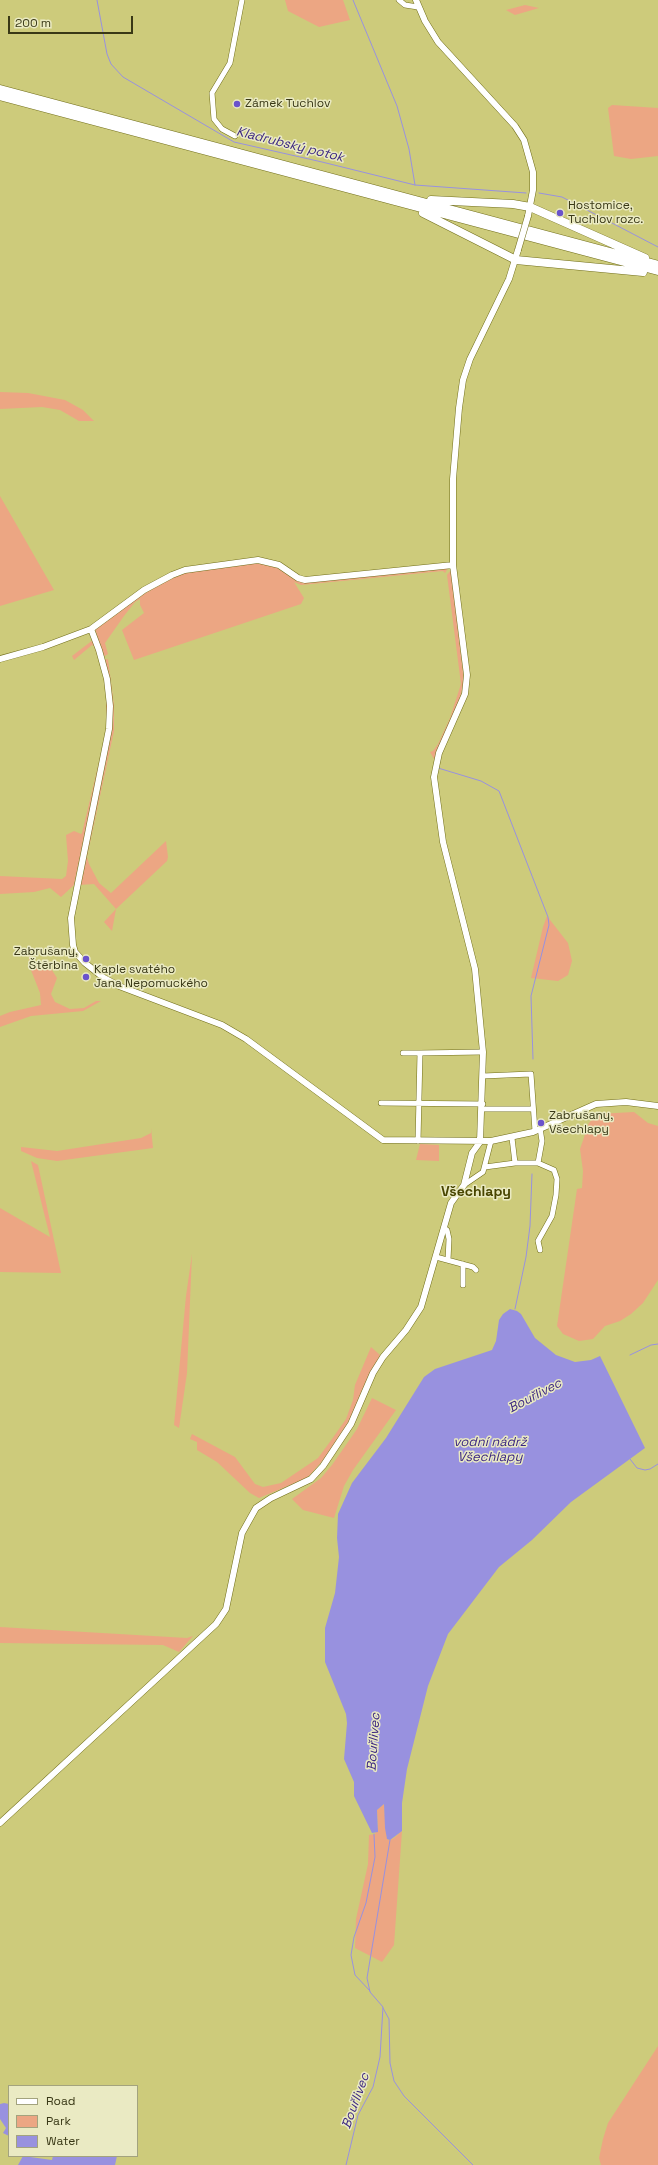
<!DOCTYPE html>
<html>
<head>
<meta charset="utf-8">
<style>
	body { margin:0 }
	#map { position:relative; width:658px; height:2165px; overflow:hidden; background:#cdcb7b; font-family:"Space Grotesk",sans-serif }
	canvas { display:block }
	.legend { position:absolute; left:8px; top:2085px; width:130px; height:72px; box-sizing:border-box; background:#eaeac3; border:1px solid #a3a37e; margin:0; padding:5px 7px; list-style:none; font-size:12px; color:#393816 }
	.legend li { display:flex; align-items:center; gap:8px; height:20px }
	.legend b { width:20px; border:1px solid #a3a37e }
	.scale { position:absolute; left:8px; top:16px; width:125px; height:18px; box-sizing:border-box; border:2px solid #393816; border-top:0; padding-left:5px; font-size:12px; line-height:14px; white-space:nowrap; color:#393816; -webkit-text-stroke:3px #eaeac3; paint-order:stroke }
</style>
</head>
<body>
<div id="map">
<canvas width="658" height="2165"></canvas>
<ul class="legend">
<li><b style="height:5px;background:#fff"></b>Road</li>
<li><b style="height:11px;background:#eca683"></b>Park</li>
<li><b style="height:11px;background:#9891df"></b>Water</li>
</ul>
<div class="scale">200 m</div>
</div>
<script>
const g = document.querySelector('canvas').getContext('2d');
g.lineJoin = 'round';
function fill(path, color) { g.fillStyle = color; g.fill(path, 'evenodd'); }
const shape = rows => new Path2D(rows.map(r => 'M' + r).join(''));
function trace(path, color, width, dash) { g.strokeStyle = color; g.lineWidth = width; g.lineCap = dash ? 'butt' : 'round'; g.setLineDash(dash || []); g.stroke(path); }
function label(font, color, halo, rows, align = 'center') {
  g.font = font + ' "Space Grotesk",sans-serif'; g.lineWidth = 3; g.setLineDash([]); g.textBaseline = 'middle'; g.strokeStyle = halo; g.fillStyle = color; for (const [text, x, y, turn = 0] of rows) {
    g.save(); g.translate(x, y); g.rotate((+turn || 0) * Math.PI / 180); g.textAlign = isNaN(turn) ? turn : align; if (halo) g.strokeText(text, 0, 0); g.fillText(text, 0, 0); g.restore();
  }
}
fill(shape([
	[285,0,343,0,350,20,319,27,288,11],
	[525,5,539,8,515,15,506,10],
	[612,105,658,108,658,156,631,159,614,156,608,108],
	[0,392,28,393,65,400,83,410,94,421,79,421,60,410,42,407,0,409],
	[0,496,54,590,0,606],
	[253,562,276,565,298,580,448,568,445,573,443,571,301,585,294,582,304,598,301,604,134,660,122,630,144,613,140,605,140,599,135,602,124,616,105,643,108,654,103,657,95,629,133,600,180,573],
	[451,570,464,681,460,698,434,759,430,752,433,751,438,744,450,718,461,684,447,575],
	[93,640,102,664,107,686,108,725,74,885,61,897,50,888,34,892,0,894,0,876,62,879,66,876,68,861,66,835,74,831,81,834,82,833,106,733,106,692,102,669,94,646,92,645,74,660,72,656],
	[108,659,114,705,114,731,87,857,89,864,99,883,111,893,166,841,168,857,167,861,116,909,112,931,104,922,116,909,94,884,79,885,111,726,104,660],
	[547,916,568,943,572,961,568,975,558,981,531,978,543,927],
	[29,944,32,964,39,963,40,969,50,967,57,978,51,994,55,1002,70,1009,84,1008,96,1001,101,1001,83,1011,31,1016,0,1027,0,1016,10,1012,41,1005,40,993,29,965],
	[634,1112,648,1123,658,1126,658,1280,643,1303,631,1314,620,1321,605,1326,593,1339,579,1341,563,1334,557,1326,577,1189,582,1188,583,1171,580,1149,589,1123,597,1114],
	[151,1128,153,1148,57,1161,37,1158,21,1151,21,1147,57,1151,141,1138,151,1133],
	[420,1144,439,1145,439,1161,416,1160],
	[31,1161,38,1165,61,1273,0,1272,0,1208,50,1237],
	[192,1254,187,1373,179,1428,174,1425,186,1296],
	[371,1347,380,1355,349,1421,326,1457,307,1478,259,1498,250,1493,217,1462,197,1450,197,1442,190,1439,192,1434,235,1457,255,1484,263,1487,281,1483,318,1458,332,1439,346,1419,353,1400,355,1385],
	[372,1398,396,1410,353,1470,344,1486,334,1518,303,1510,292,1499,321,1478,332,1465,357,1429],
	[0,1627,187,1638,193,1636,179,1652,163,1645,0,1643],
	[384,1804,387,1839,390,1840,394,1838,402,1831,394,1945,382,1962,355,1948,356,1919,368,1864,369,1835,375,1834,378,1828,377,1810],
	[658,2046,658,2165,601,2165,599,2158,603,2139,608,2123]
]), '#eca683');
fill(shape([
	[510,1309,517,1311,521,1314,535,1338,556,1355,575,1362,591,1360,600,1356,645,1448,571,1502,532,1540,499,1567,448,1634,428,1686,407,1769,402,1803,402,1831,390,1840,387,1839,385,1828,384,1804,377,1810,378,1832,372,1833,354,1796,354,1782,344,1759,347,1723,346,1714,325,1662,325,1628,335,1593,339,1557,337,1538,338,1514,352,1483,386,1438,424,1377,435,1369,492,1350,496,1341,499,1320,503,1314],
	[4,2103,9,2104,9,2136,3,2133,6,2128,0,2119,0,2104],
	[23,2156,52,2160,53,2156,117,2156,115,2165,18,2165]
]), '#9891df');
trace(shape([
	[97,0,107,54,111,64,123,77,234,142,322,162,415,185,526,193],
	[353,0,397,106,409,149,415,185],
	[539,193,562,197,658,247],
	[438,768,481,781,499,791,548,917,549,925,531,996,533,1059],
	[515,1309,526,1257,530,1226,532,1174],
	[630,1355,651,1345,658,1344],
	[630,1459,637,1468,645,1470,650,1469,658,1464],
	[370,1991,355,1975,351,1955,354,1937,366,1903,375,1857,374,1834],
	[383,2008,389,2019,390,2063,394,2081,404,2096,473,2165],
	[346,2165,358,2115,373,2087,380,2057,383,2007,370,1992,367,1978,390,1840]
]), '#9891df', 1);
const minor = shape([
	[399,0,405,5,418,7],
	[235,136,222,129,214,119,212,93,230,63,242,0],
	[403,1053,420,1053],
	[483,1076,531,1074,535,1131],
	[381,1103,483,1104],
	[482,1109,533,1109],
	[418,1141,420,1053,483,1052],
	[515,1163,538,1163,542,1141,540,1128],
	[538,1163,554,1170,557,1179,556,1195,552,1216,538,1241,540,1250],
	[485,1167,515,1163,512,1138],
	[464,1185,483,1172,491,1141],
	[444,1228,447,1230,449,1239,448,1260],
	[436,1257,473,1267,476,1270],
	[463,1264,463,1285]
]);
const tertiary = shape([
	[416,0,425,21,438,42,515,126,524,140,533,172,533,190,528,216],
	[91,629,99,650,107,679,110,706,109,729,71,918,73,945,75,952,85,963,104,978,119,986,222,1025,246,1039,383,1140,491,1141,533,1132,596,1104,626,1102,658,1106],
	[0,659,43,647,91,629,144,590,172,575,185,570,258,560,279,565,298,578,305,580,453,565],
	[0,1823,216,1624,226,1609,242,1533,256,1508,271,1498,311,1479,323,1466,351,1424,373,1373,383,1357,406,1330,421,1307,451,1203,464,1185,472,1153,480,1142,483,1052,475,969,443,842,434,777,439,753,465,694,467,675,453,565,453,479,459,408,463,380,470,359,509,279,518,250]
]);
const trunk = shape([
	[0,89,658,265],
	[0,96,658,271],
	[431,200,513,204,530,207,645,258],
	[423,213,516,260,643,272]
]);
trace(minor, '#716e19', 6);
trace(tertiary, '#716e19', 7);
trace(trunk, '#716e19', 9);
trace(minor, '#fff', 5);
trace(tertiary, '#fff', 6);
trace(trunk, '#fff', 8);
const tertiaryBridge = shape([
	[518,250,528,216]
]);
trace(tertiaryBridge, '#716e19', 7, []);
trace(tertiaryBridge, '#fff', 6);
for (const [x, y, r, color] of [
	[237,104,4,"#6a53cc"],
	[560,213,4,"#6a53cc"],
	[86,959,4,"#6a53cc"],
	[86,977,4,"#6a53cc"],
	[541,1123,4,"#6a53cc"]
]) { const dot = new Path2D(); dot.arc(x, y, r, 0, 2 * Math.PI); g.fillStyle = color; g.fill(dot); trace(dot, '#eaeac3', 1.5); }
label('12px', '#393816', '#eaeac3', [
	["Zámek Tuchlov",245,104],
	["Hostomice,",568,206],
	["Tuchlov rozc.",568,220],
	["Zabrušany,",78,952,"right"],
	["Štěrbina",78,966,"right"],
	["Kaple svatého",94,970],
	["Jana Nepomuckého",94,984],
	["Zabrušany,",549,1116],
	["Všechlapy",549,1130]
], 'left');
label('italic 13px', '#3b2681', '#eaeac3', [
	["Kladrubský potok",290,145,14],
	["Bouřlivec",535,1396,-28],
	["vodní nádrž",490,1442],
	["Všechlapy",490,1457],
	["Bouřlivec",374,1742,-86],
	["Bouřlivec",356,2101,-70]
]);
label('bold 14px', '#484500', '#eaeac3', [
	["Všechlapy",476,1192]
]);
</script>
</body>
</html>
